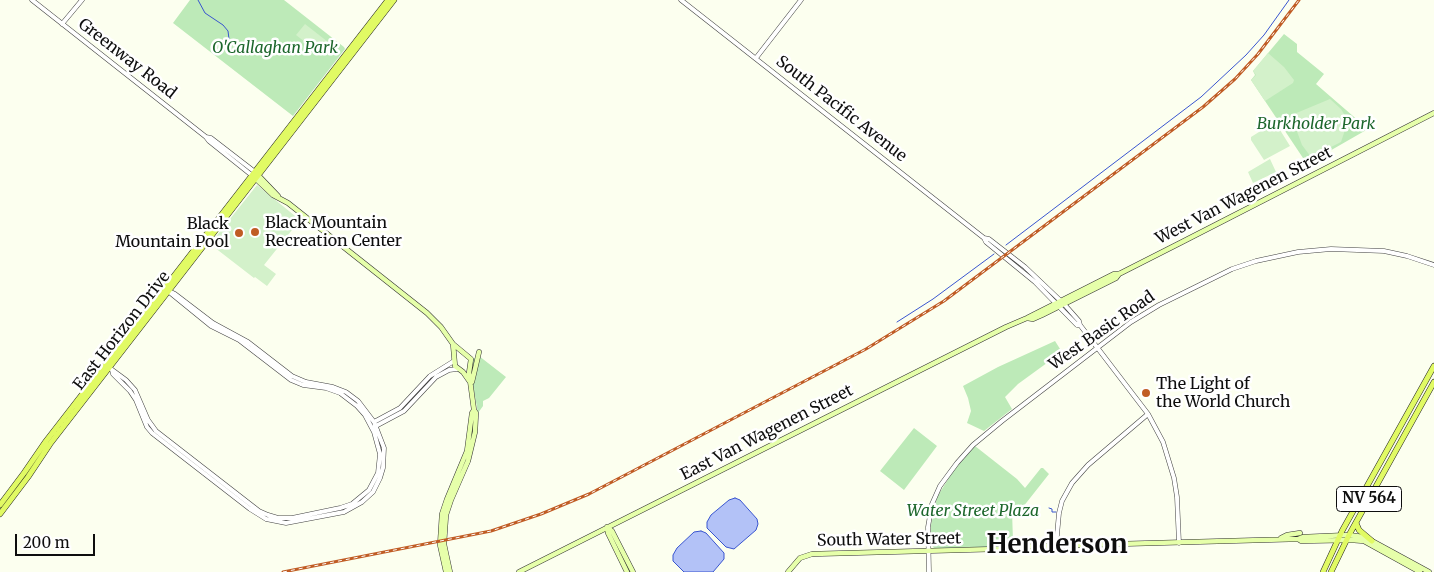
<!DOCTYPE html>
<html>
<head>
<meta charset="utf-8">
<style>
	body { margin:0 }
	#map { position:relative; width:1434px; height:572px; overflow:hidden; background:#fcffef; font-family:Merriweather,serif }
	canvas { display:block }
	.scale { position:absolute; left:15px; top:534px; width:80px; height:22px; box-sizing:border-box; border:2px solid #0e0e0e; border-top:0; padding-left:6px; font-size:15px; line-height:18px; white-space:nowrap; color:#0e0e0e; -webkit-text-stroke:4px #fff; paint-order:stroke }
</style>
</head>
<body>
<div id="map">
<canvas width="1434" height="572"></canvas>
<div class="scale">200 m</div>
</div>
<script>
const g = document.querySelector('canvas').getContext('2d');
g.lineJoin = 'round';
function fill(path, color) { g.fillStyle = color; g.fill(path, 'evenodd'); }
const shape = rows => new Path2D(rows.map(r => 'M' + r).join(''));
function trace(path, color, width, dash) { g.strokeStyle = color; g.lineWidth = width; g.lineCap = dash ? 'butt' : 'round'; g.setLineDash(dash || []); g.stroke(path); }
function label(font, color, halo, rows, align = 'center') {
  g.font = font + ' Merriweather,serif'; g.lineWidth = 5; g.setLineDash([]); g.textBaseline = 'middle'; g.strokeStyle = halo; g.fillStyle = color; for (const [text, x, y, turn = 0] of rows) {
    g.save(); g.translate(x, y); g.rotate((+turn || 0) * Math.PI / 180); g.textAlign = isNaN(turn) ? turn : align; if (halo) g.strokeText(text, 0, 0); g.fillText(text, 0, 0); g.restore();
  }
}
fill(shape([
	[190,0,284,0,344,47,345,49,293,116,173,23],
	[1284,34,1297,44,1297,52,1324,74,1316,84,1368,129,1307,164,1251,80,1255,75,1253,71],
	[1055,341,1062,352,1018,384,1005,397,1012,409,984,431,967,423,971,411,968,398,963,386,998,367],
	[477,356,479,356,506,377,489,398,483,401,483,406,478,413,469,363],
	[914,428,937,446,904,490,880,471],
	[975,446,1017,479,1025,488,1041,468,1043,468,1049,474,1023,507,1012,511,1013,541,1024,541,1024,542,1013,542,1011,546,999,548,951,549,934,548,931,544,931,525,937,497,954,470]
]), '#bdeab8');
fill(shape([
	[305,24,328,42,319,53,296,35],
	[1268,53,1284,67,1294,80,1293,83,1265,101,1251,80,1256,75,1253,71],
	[1330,99,1341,109,1347,119,1344,133,1341,142,1311,157,1302,145,1292,118,1294,114],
	[1275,122,1290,146,1264,160,1251,140,1251,137],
	[1270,159,1276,172,1253,183,1248,172],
	[257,185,300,220,264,265,276,274,267,286,255,277,254,278,210,244]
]), '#d3f1ca');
const water = shape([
	[735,498,740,500,757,519,758,524,756,530,734,549,726,547,707,528,707,522,711,515,729,500,735,498],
	[701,531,706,533,724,553,724,559,713,572,684,572,673,561,673,555,677,548,694,532,701,531]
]);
fill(water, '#b3c2f7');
trace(water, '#3955cf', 1);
trace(shape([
	[198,0,205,13,223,25,228,31,229,39],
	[1006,245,1201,97,1246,55,1264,35,1289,0],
	[897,322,933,299,994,254],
	[1049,508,1052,509,1052,512,1056,512],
	[959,515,961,505],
	[935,539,939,543]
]), '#3955cf', 1);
const tertiary = shape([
	[32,0,206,137,211,138,255,172],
	[681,0,984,238,986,242,1035,282,1077,325,1080,325],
	[62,24,82,0],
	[756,58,801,0],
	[206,137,209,141,254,177],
	[984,238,989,239,1025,267,1064,304,1079,321,1080,325,1148,414,1163,442,1174,478,1177,497,1179,543],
	[107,366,126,380,135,390,148,420,156,431,259,511,268,515,278,518,292,518,340,508,352,504,369,490,378,473,380,454,374,432,365,415,357,406,340,393,326,388,303,385,291,380,239,340,211,326,168,291],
	[112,370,113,374,130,391,136,400,147,427,152,433,250,509,266,519,286,523,344,512,362,502,373,492,380,478,383,468,384,448,374,422,358,401,346,392,333,387,306,382,292,376,248,342,213,323,175,294,169,291],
	[374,422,400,408,430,376,454,361],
	[374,427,404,411,436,377,449,370,457,369],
	[1056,546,1059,513,1062,501,1072,483,1088,465,1148,414],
	[929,572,928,527,932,504,940,486,957,463,973,445,1002,421,1131,322,1159,305,1232,269,1256,261,1298,252,1331,249,1384,251,1407,256,1434,265]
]);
const secondary = shape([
	[256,173,278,196],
	[256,179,273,195,288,203,427,313,441,327,453,344,471,359,469,373,474,410,476,413,475,432,468,461,451,500,446,515,444,544,450,572],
	[1027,318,1033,319,1042,315,1116,278,1119,274],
	[453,344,455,366,463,372,470,382],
	[472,382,479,352],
	[607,527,612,531,633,572],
	[607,527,608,533,627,572],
	[1281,538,1287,535,1300,533],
	[1298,539,1301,541,1351,540,1364,541,1420,572],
	[446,572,440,545,442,514,447,499,467,451,472,413,474,410],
	[519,572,1006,327,1027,318,1114,274,1119,274,1182,242,1434,113],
	[788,572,800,558,812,554,997,549,1011,547,1298,539,1303,537,1349,535,1363,537,1372,541,1429,572]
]);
const primary = shape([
	[0,505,24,473,46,441,388,0],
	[0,514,28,477,50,444,394,0],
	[1356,523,1359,530,1372,541],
	[1323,572,1342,531,1434,366],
	[1331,572,1349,535,1434,382]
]);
trace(tertiary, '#414141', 5);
trace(secondary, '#303030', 5.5);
trace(primary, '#1f1f1f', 6);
trace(tertiary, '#fff', 4);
trace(secondary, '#e6ffaa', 4.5);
trace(primary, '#e1fa64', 5);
const rail = shape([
	[283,572,491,531,541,514,589,494,866,349,944,301,1203,107,1235,79,1258,54,1299,0]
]);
trace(rail, '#c05c24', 3);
trace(rail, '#fff', 1, [4]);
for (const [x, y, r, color] of [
	[255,232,5,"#c05c24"],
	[239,233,5,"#c05c24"],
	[1146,393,5,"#c05c24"]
]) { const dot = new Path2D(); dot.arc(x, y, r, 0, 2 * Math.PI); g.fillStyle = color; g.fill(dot); trace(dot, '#fff', 2); }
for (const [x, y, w] of [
	[1369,499,65]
]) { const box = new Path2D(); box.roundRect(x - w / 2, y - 12.5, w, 25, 4); g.fillStyle = '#fff'; g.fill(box); trace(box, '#0e0e0e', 1); }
label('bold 15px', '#0e0e0e', null, [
	["NV 564",1369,499]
]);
label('italic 16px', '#1d672c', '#fff', [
	["O'Callaghan Park",275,48],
	["Burkholder Park",1316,124],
	["Water Street Plaza",973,511]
]);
label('16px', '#0e0e0e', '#fff', [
	["Greenway Road",127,59,38],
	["South Pacific Avenue",841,109,38],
	["West Van Wagenen Street",1244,196,-27],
	["East Horizon Drive",122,331,-52],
	["West Basic Road",1102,331,-35],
	["East Van Wagenen Street",767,433,-27],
	["South Water Street",889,540,-1]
]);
label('16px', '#0e0e0e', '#fff', [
	["Black Mountain",265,223],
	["Recreation Center",265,241],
	["Black",229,224,"right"],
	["Mountain Pool",229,242,"right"],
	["The Light of",1156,384],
	["the World Church",1156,402]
], 'left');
label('bold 26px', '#0e0e0e', '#fff', [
	["Henderson",1057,546]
]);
</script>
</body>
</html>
